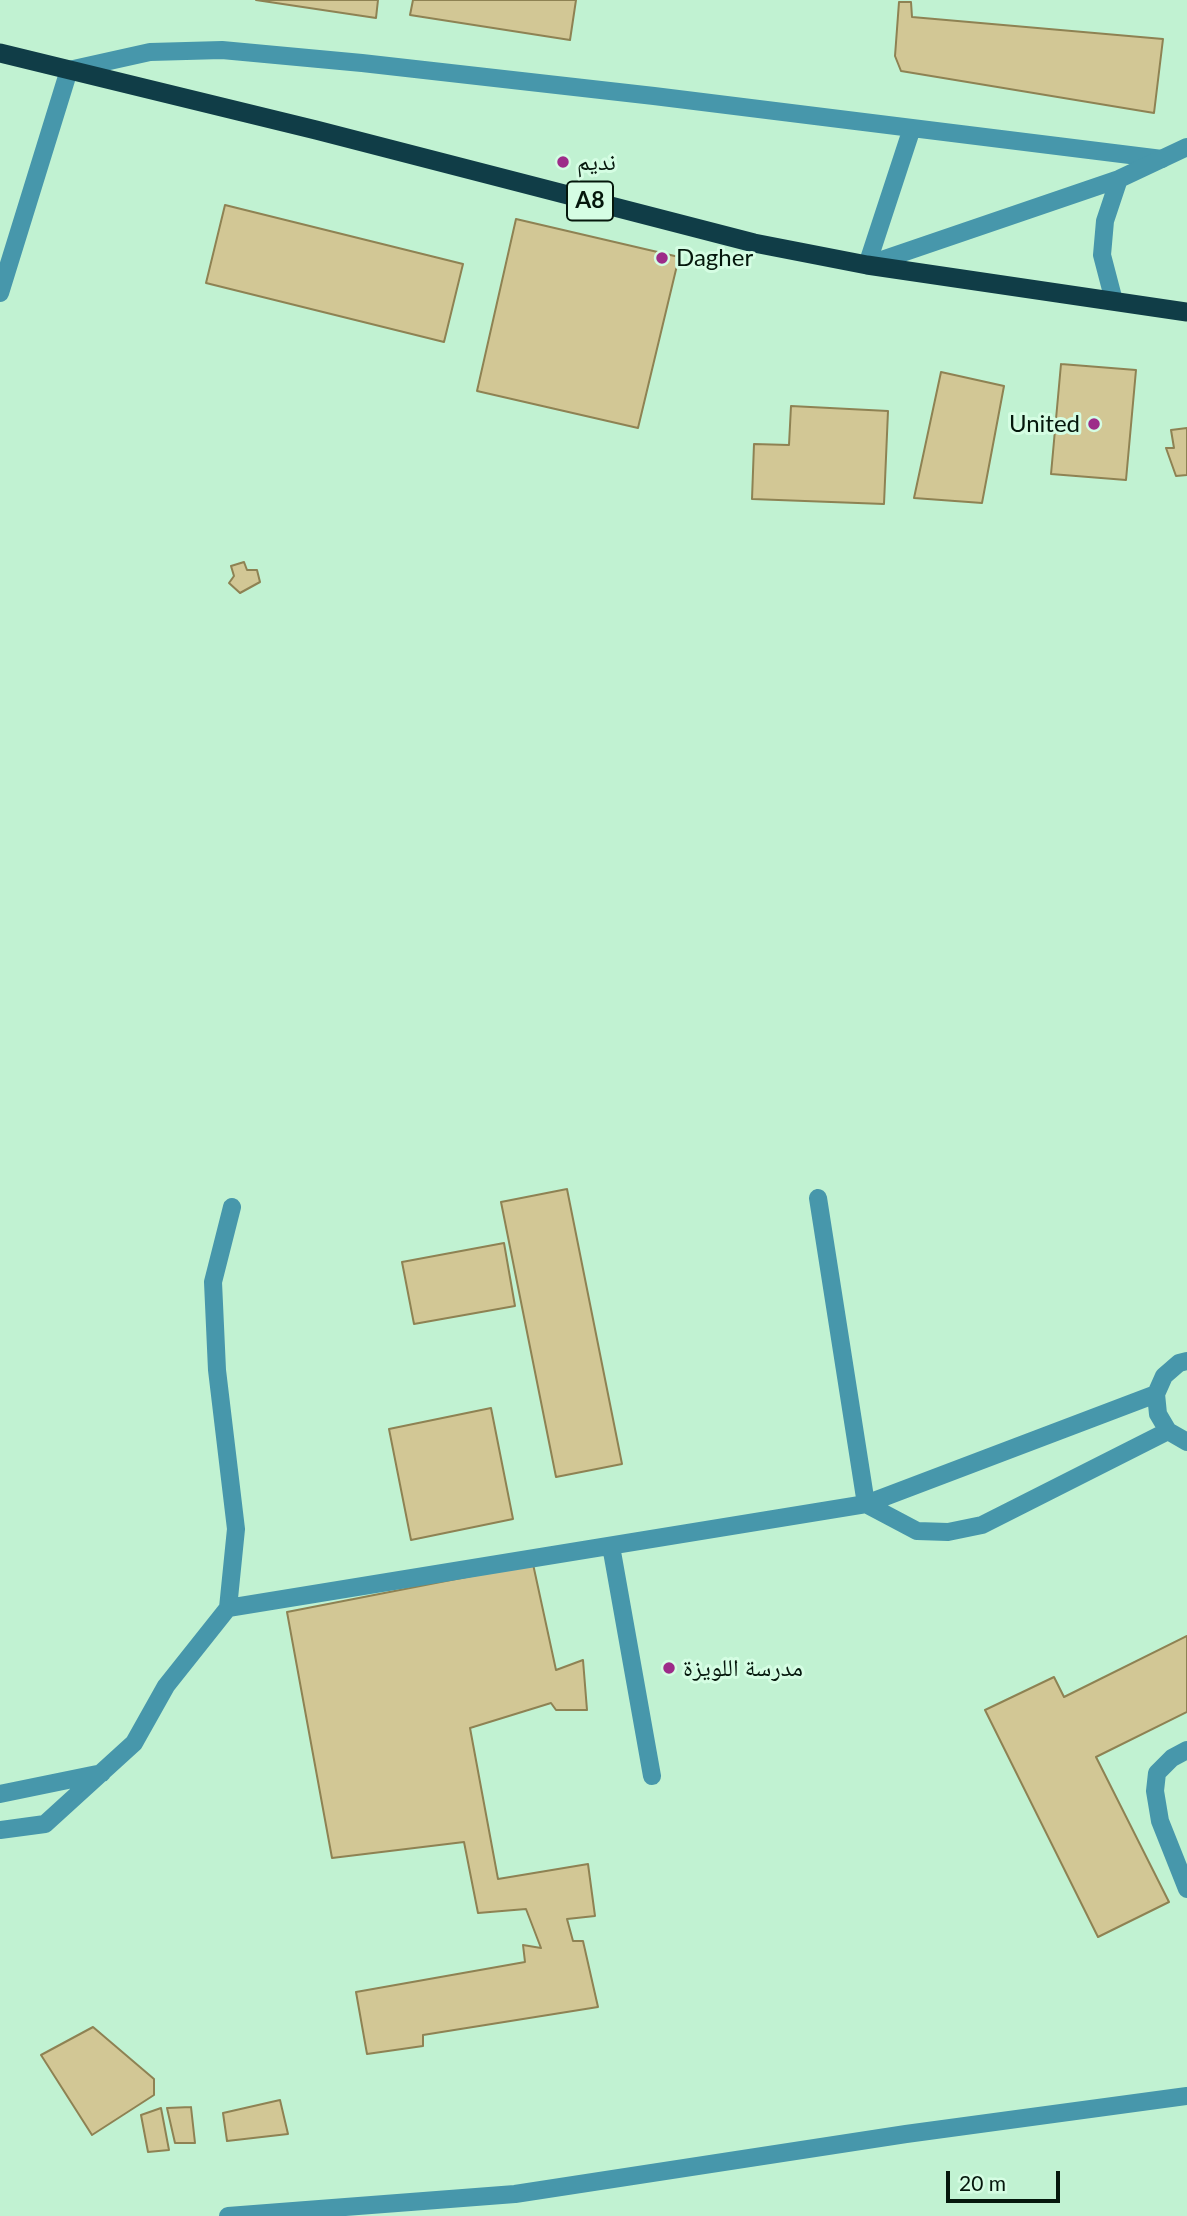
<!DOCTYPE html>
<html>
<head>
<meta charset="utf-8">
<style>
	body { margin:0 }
	#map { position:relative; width:1187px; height:2216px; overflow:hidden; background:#c1f2d2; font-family:Lato,sans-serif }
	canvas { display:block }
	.scale { position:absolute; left:946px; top:2171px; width:114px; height:32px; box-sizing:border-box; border:4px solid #05170c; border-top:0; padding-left:9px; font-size:21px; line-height:24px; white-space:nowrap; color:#05170c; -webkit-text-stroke:5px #d5fde3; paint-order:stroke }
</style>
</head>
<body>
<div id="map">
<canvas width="1187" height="2216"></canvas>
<div class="scale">20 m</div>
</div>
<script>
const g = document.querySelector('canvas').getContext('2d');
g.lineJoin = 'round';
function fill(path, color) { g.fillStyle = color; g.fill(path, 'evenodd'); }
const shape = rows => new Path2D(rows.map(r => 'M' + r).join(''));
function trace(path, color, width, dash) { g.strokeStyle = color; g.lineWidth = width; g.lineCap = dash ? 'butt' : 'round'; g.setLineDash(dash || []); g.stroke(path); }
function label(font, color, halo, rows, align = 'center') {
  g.font = font + ' Lato,"Noto Naskh Arabic",sans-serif'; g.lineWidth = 6; g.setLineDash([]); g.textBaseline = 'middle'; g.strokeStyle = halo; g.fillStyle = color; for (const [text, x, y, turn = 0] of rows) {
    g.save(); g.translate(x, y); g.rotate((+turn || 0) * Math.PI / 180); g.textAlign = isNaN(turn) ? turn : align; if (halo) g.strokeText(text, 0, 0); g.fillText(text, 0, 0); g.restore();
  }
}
const building = shape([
	[256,0,378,0,376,18,256,0],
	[413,0,576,0,570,40,410,15,413,0],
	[899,2,911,2,912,17,1163,39,1154,113,901,71,895,56,899,2],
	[225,205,463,264,444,342,206,283,225,205],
	[516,219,679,257,638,428,477,391,516,219],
	[1061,364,1136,370,1126,480,1051,474,1061,364],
	[941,372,1004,386,982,503,914,498,941,372],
	[791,406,888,411,884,504,752,499,754,444,789,445,791,406],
	[1187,428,1187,475,1176,476,1166,448,1174,448,1171,430,1187,428],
	[244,562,247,570,257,570,260,582,240,593,229,583,234,576,231,566,244,562],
	[567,1189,622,1464,556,1477,501,1202,567,1189],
	[504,1243,515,1306,414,1324,402,1262,504,1243],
	[491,1408,513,1519,411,1540,389,1429,491,1408],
	[533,1564,556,1670,583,1660,587,1710,556,1710,551,1703,470,1728,498,1879,588,1864,595,1916,567,1919,573,1941,583,1941,598,2007,423,2035,423,2046,367,2054,356,1992,525,1962,523,1945,541,1948,526,1909,478,1913,464,1842,332,1858,287,1612,533,1564],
	[1187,1636,1187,1712,1096,1757,1169,1902,1098,1937,985,1710,1054,1677,1064,1697,1187,1636],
	[93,2027,154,2079,154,2095,92,2135,41,2055,93,2027],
	[280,2100,288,2134,227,2141,223,2113,280,2100],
	[191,2107,195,2143,175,2143,167,2108,191,2107],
	[161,2108,169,2150,148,2152,141,2115,161,2108]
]);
fill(building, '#d2c795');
trace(building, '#8e8253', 2);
trace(shape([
	[867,265,912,128],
	[0,293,69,70,150,52,222,50,362,63,654,96,1162,159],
	[818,1198,866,1504],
	[1187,1361,1179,1363,1164,1376,1156,1394,1158,1414,1168,1431,1187,1442],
	[866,1504,917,1531,948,1532,982,1525,1168,1431],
	[611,1546,652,1776],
	[228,1608,866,1504,1156,1394],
	[1187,1750,1172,1758,1157,1773,1155,1791,1160,1821,1187,1889],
	[0,1794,102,1773],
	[0,1830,45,1824,134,1743,166,1686,228,1608,236,1529,217,1370,213,1282,232,1207],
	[228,2216,515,2194,906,2134,1187,2096]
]), '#4797ab', 18);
trace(shape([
	[867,265,1119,179,1187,147],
	[1114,301,1102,255,1105,221,1119,179]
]), '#4797ab', 18);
trace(shape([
	[0,53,316,130,754,243,867,265,1187,312]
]), '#103d47', 19);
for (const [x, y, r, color] of [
	[563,162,7,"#9d2c89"],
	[662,258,7,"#9d2c89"],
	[1094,424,7,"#9d2c89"],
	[669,1668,7,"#9d2c89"]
]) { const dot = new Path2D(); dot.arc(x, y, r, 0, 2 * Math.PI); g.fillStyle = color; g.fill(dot); trace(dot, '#d5fde3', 2.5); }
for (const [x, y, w] of [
	[590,201,46]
]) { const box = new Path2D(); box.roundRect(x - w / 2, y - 19.5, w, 39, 5); g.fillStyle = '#d5fde3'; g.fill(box); trace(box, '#05170c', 2); }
label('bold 23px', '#05170c', null, [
	["A8",590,201]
]);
label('24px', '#05170c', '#d5fde3', [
	["نديم",577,162],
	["Dagher",676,258],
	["United",1080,424,"right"],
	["مدرسة اللويزة",683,1668]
], 'left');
</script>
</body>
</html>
